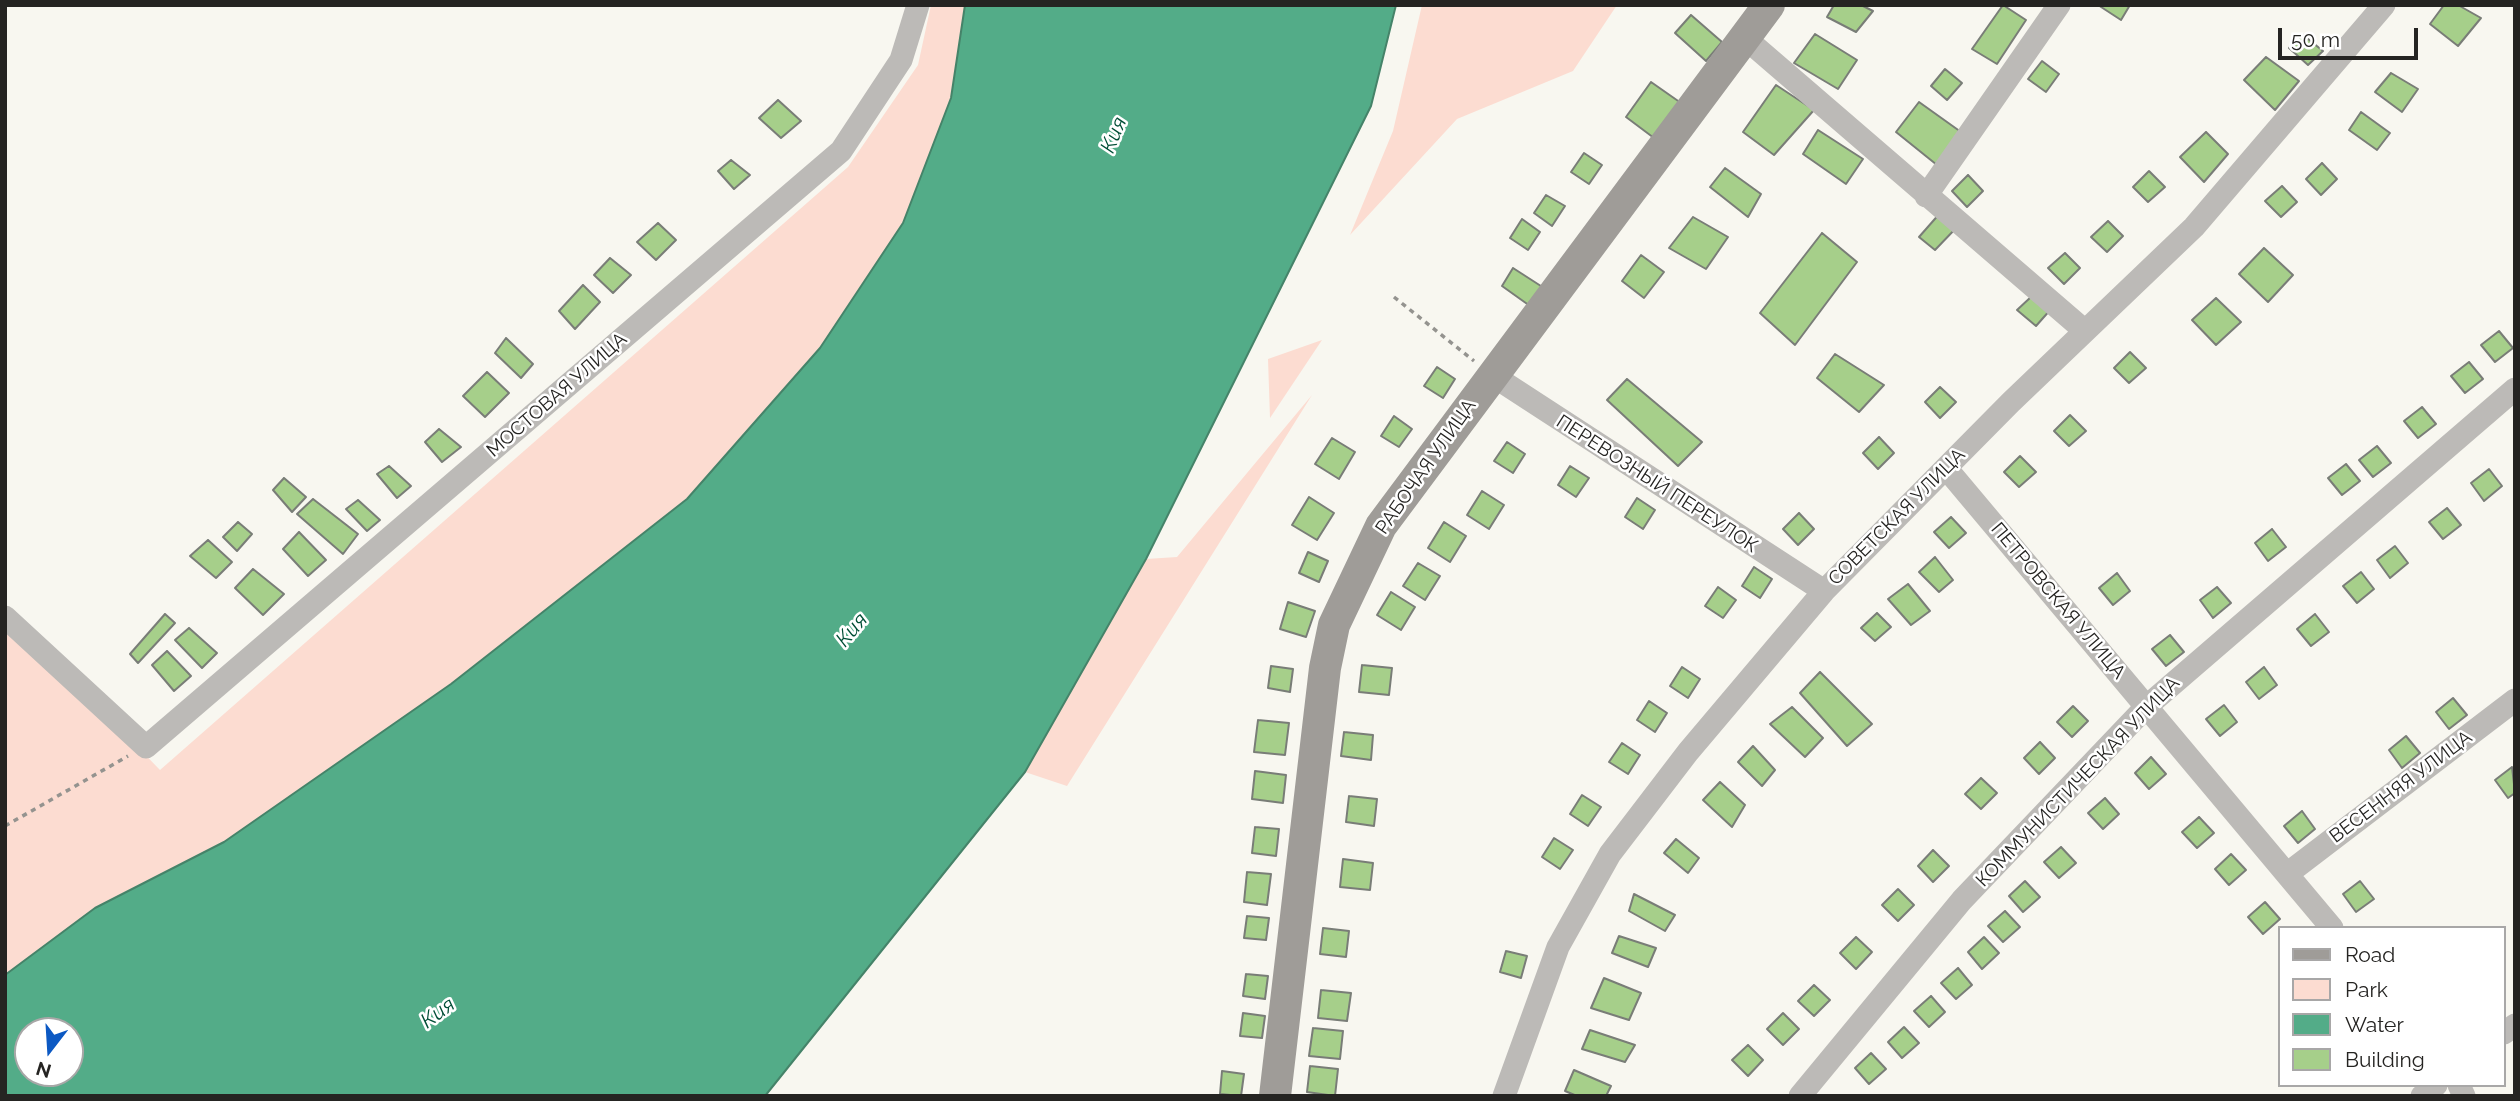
<!DOCTYPE html>
<html>
<head>
<meta charset="utf-8">
<style>
	body { margin:0 }
	#map { position:relative; width:2520px; height:1101px; overflow:hidden; background:#f8f7f0; font-family:Raleway,sans-serif }
	canvas { display:block }
	.frame { position:absolute; inset:0; border:7px solid #252422; pointer-events:none }
	.legend { position:absolute; left:2278px; top:926px; width:228px; height:161px; box-sizing:border-box; background:#fff; border:2px solid #a8a7a7; margin:0; padding:9px 12px; list-style:none; font-size:21px; color:#252422 }
	.legend li { display:flex; align-items:center; gap:14px; height:35px }
	.legend b { width:35px; border:2px solid #a8a7a7 }
	.north { position:absolute; left:14px; top:1017px; width:70px; height:70px; box-sizing:border-box; background:#fff; border:2px solid #a8a7a7; border-radius:50%; rotate:197deg; font-size:19px; font-weight:700; line-height:28px; text-align:center; color:#252422 }
	.north::after { content:''; display:block; margin:auto; width:24px; height:32px; background:#0c59c3; clip-path:polygon(50% 0,100% 100%,50% 72%,0 100%) }
	.scale { position:absolute; left:2278px; top:28px; width:140px; height:32px; box-sizing:border-box; border:4px solid #252422; border-top:0; padding-left:9px; font-size:21px; line-height:24px; white-space:nowrap; color:#252422; -webkit-text-stroke:5px #fff; paint-order:stroke }
</style>
</head>
<body>
<div id="map">
<canvas width="2520" height="1101"></canvas>
<div class="frame"></div>
<ul class="legend">
<li><b style="height:9px;background:#9f9c98"></b>Road</li>
<li><b style="height:19px;background:#fcdcd1"></b>Park</li>
<li><b style="height:19px;background:#53ac88"></b>Water</li>
<li><b style="height:19px;background:#a6cf8a"></b>Building</li>
</ul>
<div class="north">N</div>
<div class="scale">50 m</div>
</div>
<script>
const g = document.querySelector('canvas').getContext('2d');
g.lineJoin = 'round';
function fill(path, color) { g.fillStyle = color; g.fill(path, 'evenodd'); }
const shape = rows => new Path2D(rows.map(r => 'M' + r).join(''));
function trace(path, color, width, dash) { g.strokeStyle = color; g.lineWidth = width; g.lineCap = dash ? 'butt' : 'round'; g.setLineDash(dash || []); g.stroke(path); }
function label(font, color, halo, rows, align = 'center') {
  g.font = font + ' Raleway,sans-serif'; g.lineWidth = 5; g.setLineDash([]); g.textBaseline = 'middle'; g.strokeStyle = halo; g.fillStyle = color; for (const [text, x, y, turn = 0] of rows) {
    g.save(); g.translate(x, y); g.rotate((+turn || 0) * Math.PI / 180); g.textAlign = isNaN(turn) ? turn : align; if (halo) g.strokeText(text, 0, 0); g.fillText(text, 0, 0); g.restore();
  }
}
fill(shape([
	[931,5,965,5,951,98,903,223,820,348,687,499,451,684,224,842,95,908,5,975,5,610,160,770,848,167,918,65],
	[1422,5,1617,5,1573,71,1457,119,1350,235,1393,131],
	[1322,340,1270,418,1268,359],
	[1312,395,1067,786,1025,772,1146,559,1177,557]
]), '#fcdcd1');
const water = shape([
	[965,5,1396,5,1371,106,1146,559,1025,772,765,1096,5,1096,5,975,95,908,224,842,451,684,687,499,820,348,903,223,951,98,965,5],
	[28,1031,70,1031,70,1073,28,1073,28,1031]
]);
fill(water, '#53ac88');
trace(water, '#458369', 2);
const building = shape([
	[1834,5,1861,5,1873,11,1856,32,1827,17,1834,5],
	[2003,5,2026,20,1997,64,1972,49,2003,5],
	[2098,5,2130,5,2121,20,2098,5],
	[2444,5,2458,5,2481,18,2458,46,2430,24,2444,5],
	[1691,15,1722,42,1706,61,1675,33,1691,15],
	[1815,34,1857,60,1838,89,1794,63,1815,34],
	[2302,34,2323,51,2308,65,2289,48,2302,34],
	[2266,57,2299,81,2275,110,2244,80,2266,57],
	[2042,61,2059,74,2046,92,2028,79,2042,61],
	[1945,69,1962,83,1947,100,1931,86,1945,69],
	[2391,73,2418,89,2402,112,2375,92,2391,73],
	[1651,82,1681,103,1654,138,1626,117,1651,82],
	[1776,85,1814,110,1774,155,1743,132,1776,85],
	[778,100,801,121,781,138,759,118,778,100],
	[1919,102,1961,132,1937,165,1896,132,1919,102],
	[2361,112,2390,133,2377,150,2349,130,2361,112],
	[1818,130,1863,159,1846,184,1803,154,1818,130],
	[2206,132,2228,154,2204,182,2180,157,2206,132],
	[1584,153,1602,165,1589,184,1571,172,1584,153],
	[731,160,750,175,734,189,718,171,731,160],
	[2322,163,2337,179,2321,195,2306,179,2322,163],
	[1725,168,1761,194,1748,217,1710,187,1725,168],
	[2149,171,2165,187,2148,202,2133,187,2149,171],
	[1968,175,1983,191,1967,207,1952,191,1968,175],
	[2282,186,2297,202,2281,217,2265,201,2282,186],
	[1546,195,1565,206,1552,226,1534,213,1546,195],
	[1941,212,1958,226,1935,250,1919,237,1941,212],
	[1693,217,1728,237,1706,269,1669,248,1693,217],
	[1522,219,1540,232,1528,250,1510,238,1522,219],
	[2108,221,2123,236,2107,252,2091,237,2108,221],
	[658,223,676,240,656,260,637,242,658,223],
	[1822,233,1857,262,1795,345,1760,313,1822,233],
	[2264,248,2293,275,2268,302,2239,274,2264,248],
	[2065,253,2080,268,2064,284,2048,268,2065,253],
	[1641,255,1664,272,1644,298,1622,281,1641,255],
	[610,258,631,275,613,293,594,275,610,258],
	[1513,268,1544,288,1530,306,1502,286,1513,268],
	[583,285,600,302,575,329,559,311,583,285],
	[2032,296,2051,309,2036,326,2017,310,2032,296],
	[2216,298,2241,322,2216,345,2192,320,2216,298],
	[2499,331,2513,348,2495,362,2481,345,2499,331],
	[506,338,533,364,521,378,495,353,506,338],
	[2130,352,2146,368,2129,383,2114,368,2130,352],
	[1835,354,1884,385,1859,412,1817,378,1835,354],
	[2469,362,2483,379,2465,393,2451,376,2469,362],
	[1437,367,1455,379,1443,398,1424,386,1437,367],
	[487,372,509,393,485,417,463,396,487,372],
	[1627,379,1702,442,1678,466,1607,400,1627,379],
	[1940,387,1956,402,1940,418,1925,402,1940,387],
	[2422,407,2436,424,2418,438,2404,421,2422,407],
	[2070,415,2086,431,2069,446,2054,431,2070,415],
	[1394,416,1412,429,1399,447,1381,436,1394,416],
	[439,429,461,447,442,462,425,442,439,429],
	[1879,437,1894,453,1878,469,1863,453,1879,437],
	[1332,438,1355,452,1339,479,1315,464,1332,438],
	[1507,442,1525,454,1513,473,1494,461,1507,442],
	[2377,446,2391,463,2373,477,2359,460,2377,446],
	[2020,456,2036,472,2019,487,2004,472,2020,456],
	[2346,464,2360,481,2342,495,2328,478,2346,464],
	[389,466,411,486,397,498,377,474,389,466],
	[1570,466,1589,478,1576,497,1558,485,1570,466],
	[2489,469,2502,486,2484,501,2471,483,2489,469],
	[284,478,306,497,292,512,273,490,284,478],
	[1482,491,1504,505,1489,529,1467,515,1482,491],
	[1309,497,1334,513,1317,540,1292,525,1309,497],
	[1637,498,1655,510,1643,529,1625,517,1637,498],
	[313,499,358,534,343,554,297,514,313,499],
	[358,500,380,520,367,531,346,509,358,500],
	[2447,508,2461,525,2443,539,2429,522,2447,508],
	[1799,513,1814,529,1798,545,1783,529,1799,513],
	[1951,517,1966,533,1949,548,1934,532,1951,517],
	[238,522,252,534,237,551,223,537,238,522],
	[1444,522,1466,536,1450,562,1428,548,1444,522],
	[2272,529,2286,547,2268,561,2255,543,2272,529],
	[299,532,326,560,308,576,283,549,299,532],
	[208,540,232,562,216,578,190,556,208,540],
	[2395,546,2408,563,2390,578,2377,560,2395,546],
	[1308,552,1328,561,1319,582,1299,573,1308,552],
	[1935,557,1953,580,1939,592,1919,572,1935,557],
	[1418,563,1440,576,1425,600,1403,586,1418,563],
	[1754,567,1772,579,1760,598,1742,586,1754,567],
	[253,569,284,594,263,615,235,588,253,569],
	[2361,572,2374,589,2357,603,2343,586,2361,572],
	[2117,573,2130,591,2113,605,2099,588,2117,573],
	[1908,584,1930,611,1911,625,1888,599,1908,584],
	[1718,587,1736,600,1723,618,1705,606,1718,587],
	[2217,587,2231,603,2213,618,2200,600,2217,587],
	[1391,592,1415,607,1401,630,1377,615,1391,592],
	[1288,602,1315,611,1306,637,1280,629,1288,602],
	[1877,613,1891,627,1875,641,1861,628,1877,613],
	[165,614,175,623,138,663,130,654,165,614],
	[2315,614,2329,632,2311,646,2297,629,2315,614],
	[189,628,217,653,202,668,175,640,189,628],
	[2170,635,2184,652,2166,666,2152,649,2170,635],
	[167,651,191,676,174,691,152,665,167,651],
	[1362,665,1392,668,1389,695,1359,692,1362,665],
	[1271,666,1293,669,1290,692,1268,688,1271,666],
	[1682,667,1700,679,1688,698,1670,686,1682,667],
	[2264,667,2277,685,2259,699,2246,682,2264,667],
	[1820,672,1872,724,1847,746,1800,693,1820,672],
	[2453,698,2467,715,2449,729,2436,712,2453,698],
	[1649,701,1667,713,1655,732,1637,720,1649,701],
	[2224,705,2237,722,2220,736,2206,719,2224,705],
	[2073,706,2088,721,2072,737,2057,722,2073,706],
	[1792,707,1823,738,1805,757,1770,724,1792,707],
	[1258,720,1289,723,1285,755,1254,752,1258,720],
	[1344,732,1373,735,1371,760,1341,756,1344,732],
	[2406,736,2420,753,2402,768,2389,750,2406,736],
	[2040,742,2055,758,2039,774,2024,758,2040,742],
	[1622,743,1640,755,1628,774,1609,762,1622,743],
	[1753,746,1775,770,1762,786,1738,762,1753,746],
	[2151,757,2166,774,2149,789,2135,773,2151,757],
	[2512,767,2515,793,2508,798,2495,780,2512,767],
	[1255,771,1286,775,1283,803,1252,799,1255,771],
	[1981,778,1997,793,1981,809,1965,794,1981,778],
	[1720,782,1745,805,1732,827,1703,800,1720,782],
	[1582,795,1601,807,1588,826,1570,814,1582,795],
	[1349,796,1377,799,1374,826,1346,822,1349,796],
	[2105,798,2119,814,2103,829,2088,813,2105,798],
	[2302,811,2315,829,2298,843,2284,826,2302,811],
	[2199,817,2214,833,2197,848,2182,832,2199,817],
	[1255,827,1279,829,1276,856,1252,853,1255,827],
	[1554,838,1573,850,1560,869,1542,857,1554,838],
	[1676,839,1699,858,1688,873,1664,853,1676,839],
	[2061,847,2076,863,2059,878,2044,862,2061,847],
	[1933,850,1949,866,1933,882,1918,866,1933,850],
	[2231,854,2246,870,2229,885,2215,869,2231,854],
	[1343,859,1373,863,1370,890,1340,887,1343,859],
	[1247,872,1271,874,1267,905,1244,902,1247,872],
	[2025,881,2040,897,2023,912,2009,896,2025,881],
	[2360,881,2374,899,2356,912,2343,894,2360,881],
	[1898,889,1914,905,1898,921,1882,905,1898,889],
	[1634,894,1675,915,1665,931,1629,911,1634,894],
	[2265,902,2280,919,2263,934,2248,917,2265,902],
	[2005,911,2020,927,2003,942,1988,926,2005,911],
	[1247,916,1269,918,1266,940,1244,938,1247,916],
	[1323,928,1349,931,1346,957,1320,954,1323,928],
	[1619,936,1656,948,1648,967,1612,953,1619,936],
	[1856,937,1872,952,1856,969,1840,953,1856,937],
	[1984,937,1999,953,1982,969,1968,952,1984,937],
	[1506,951,1527,956,1521,978,1500,972,1506,951],
	[1958,968,1972,985,1956,999,1941,983,1958,968],
	[1246,974,1268,976,1265,999,1243,996,1246,974],
	[1604,978,1641,993,1629,1020,1591,1008,1604,978],
	[1814,985,1830,1000,1814,1016,1798,1001,1814,985],
	[1321,990,1351,993,1347,1021,1318,1018,1321,990],
	[1931,996,1945,1012,1929,1027,1914,1011,1931,996],
	[1243,1013,1265,1016,1262,1038,1240,1036,1243,1013],
	[1783,1013,1799,1029,1783,1045,1767,1029,1783,1013],
	[1904,1027,1919,1043,1902,1058,1888,1042,1904,1027],
	[1313,1028,1343,1031,1340,1059,1309,1056,1313,1028],
	[1590,1030,1635,1045,1625,1062,1582,1049,1590,1030],
	[1748,1045,1763,1060,1748,1076,1732,1060,1748,1045],
	[1871,1053,1886,1069,1869,1084,1855,1068,1871,1053],
	[1310,1066,1338,1069,1335,1096,1307,1092,1310,1066],
	[1574,1070,1611,1086,1606,1096,1577,1096,1565,1091,1574,1070],
	[1222,1071,1244,1074,1241,1096,1220,1094,1222,1071]
]);
fill(building, '#a6cf8a');
trace(building, '#797d77', 2);
trace(shape([
	[1394,297,1474,361],
	[5,826,128,756]
]), '#94938f', 3.5, [5, 5]);
trace(shape([
	[1745,38,2085,331],
	[1926,196,2059,5],
	[1492,375,1824,591],
	[1946,468,2332,928],
	[5,617,146,747,841,151,901,60,918,5],
	[2287,874,2515,700],
	[2504,1033,2515,1025],
	[2459,1085,2464,1096],
	[1504,1096,1558,947,1610,854,1688,752,1824,591,2011,402,2194,227,2384,5],
	[1800,1096,1962,900,2146,707,2515,389],
	[2422,1096,2436,1085]
]), '#bcbab7', 23);
trace(shape([
	[1275,1096,1325,668,1334,625,1381,526,1769,5]
]), '#9f9c98', 32);
label('19px', '#252422', '#fff', [
	["МОСТОВАЯ УЛИЦА",557,395,-41],
	["РАБОЧАЯ УЛИЦА",1426,467,-55],
	["ПЕРЕВОЗНЫЙ ПЕРЕУЛОК",1657,484,33],
	["СОВЕТСКАЯ УЛИЦА",1897,517,-45],
	["ПЕТРОВСКАЯ УЛИЦА",2058,601,50],
	["КОММУНИСТИЧЕСКАЯ УЛИЦА",2078,782,-46],
	["ВЕСЕННЯЯ УЛИЦА",2401,787,-37]
]);
label('italic 21px', '#004e36', '#fff', [
	["Кия",1114,135,-68],
	["Кия",852,630,-50],
	["Кия",438,1013,-37]
]);
</script>
</body>
</html>
